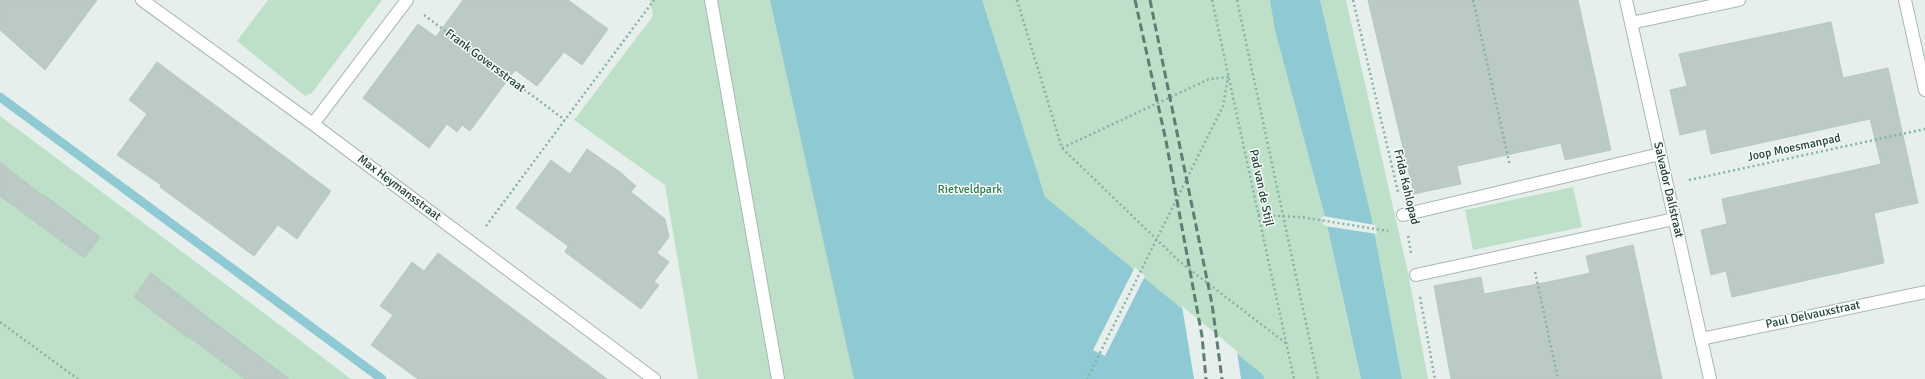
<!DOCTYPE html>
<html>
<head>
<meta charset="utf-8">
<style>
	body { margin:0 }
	canvas { display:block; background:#e6efeb }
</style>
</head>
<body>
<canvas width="1925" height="379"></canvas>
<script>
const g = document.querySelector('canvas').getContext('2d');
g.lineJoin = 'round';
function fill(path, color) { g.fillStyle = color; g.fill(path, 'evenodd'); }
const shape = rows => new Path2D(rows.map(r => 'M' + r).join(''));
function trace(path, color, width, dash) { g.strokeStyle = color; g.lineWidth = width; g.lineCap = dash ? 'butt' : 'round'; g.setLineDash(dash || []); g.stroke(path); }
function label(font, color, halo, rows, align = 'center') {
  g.font = font + ' Signika,sans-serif'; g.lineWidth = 3; g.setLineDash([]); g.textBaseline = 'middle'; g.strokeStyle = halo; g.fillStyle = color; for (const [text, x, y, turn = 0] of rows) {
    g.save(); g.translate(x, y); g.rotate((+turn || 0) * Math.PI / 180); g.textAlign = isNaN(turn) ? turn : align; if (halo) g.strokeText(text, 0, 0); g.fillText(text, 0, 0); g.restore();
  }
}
fill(shape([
	[268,0,382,0,312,93,305,96,237,41],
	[650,0,1276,0,1306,146,1325,218,1321,217,1323,224,1327,225,1361,379,698,379,665,185,574,120,653,16],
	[1320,0,1346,0,1408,273,1428,379,1402,379,1372,220],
	[0,116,244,298,351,379,0,379],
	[1573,187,1582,227,1473,250,1465,210]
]), '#bfe0c8');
fill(shape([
	[770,0,982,0,1045,197,1263,375,1264,379,854,379],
	[1270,0,1320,0,1372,220,1402,379,1361,379,1327,225,1275,30]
]), '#8ec9d4');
fill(shape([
	[1323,216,1375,225,1377,234,1325,226],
	[1135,267,1145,276,1105,356,1093,350],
	[1182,306,1237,351,1241,379,1194,379]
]), '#e6efeb');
trace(shape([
	[0,97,382,379]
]), '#8ec9d4', 9);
const building = shape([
	[0,0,97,0,45,70,0,30,0,0],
	[463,0,568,0,608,29,582,65,564,52,537,86,515,70,470,131,462,125,457,132,447,124,429,148,363,98,418,24,436,37,463,0],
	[1368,0,1578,0,1611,150,1565,160,1561,143,1457,166,1461,184,1414,194,1368,0],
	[1831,22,1843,78,1888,68,1918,203,1874,213,1884,263,1732,297,1726,271,1711,275,1701,230,1727,224,1722,199,1881,164,1870,119,1711,154,1706,129,1680,135,1670,90,1687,86,1679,54,1831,22],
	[157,62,331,191,297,239,278,225,254,256,160,187,161,185,117,155,147,114,129,100,157,62],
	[587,149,620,172,636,186,631,192,665,219,669,237,657,253,669,262,654,282,659,285,641,309,565,252,568,246,516,208,551,160,570,174,587,149],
	[0,162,42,195,43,194,100,237,84,258,0,196,0,162],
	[1633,245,1662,379,1451,379,1434,286,1481,277,1484,294,1548,282,1590,273,1586,256,1633,245],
	[438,253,548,335,607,379,418,379,371,345,393,315,380,306,412,262,424,271,438,253],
	[151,273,205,315,289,379,245,379,189,337,188,338,134,297,151,273]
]);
fill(building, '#bbcac4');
trace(building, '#b8c9c2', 1);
const street = shape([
	[142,0,313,124,654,379],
	[711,0,778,379],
	[1626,0,1710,379],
	[1905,0,1925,90],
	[1631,23,1739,0],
	[313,124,407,0],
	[1403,215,1660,154],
	[1416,275,1674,219],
	[1701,339,1925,292]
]);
trace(street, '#a8b8b2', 14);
trace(shape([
	[1017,0,1062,148,1180,262,1287,344],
	[1212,0,1294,379],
	[1237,0,1318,379],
	[1353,0,1398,192],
	[1473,0,1510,166],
	[424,15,565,120],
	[1062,148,1209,79,1228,77,1223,106,1087,379],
	[1689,180,1925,129],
	[1258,215,1301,217,1388,231],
	[486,226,654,0],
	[1408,236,1411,253],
	[1535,272,1558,379],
	[1420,297,1435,379],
	[0,322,78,379]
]), '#86b3a5', 2.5, [2, 3]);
trace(street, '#fff', 12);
trace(shape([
	[1135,0,1166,141,1202,336,1206,379],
	[1150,0,1212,304,1222,379]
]), '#5f7d75', 3, [8, 4]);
label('12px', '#24423a', '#f7fbf9', [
	["Frank Goversstraat",485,61,37],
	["Joop Moesmanpad",1794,148,-12],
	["Frida Kahlopad",1406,187,77],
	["Max Heymansstraat",399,188,37],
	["Pad van de Stijl",1261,188,78],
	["Salvador Dalístraat",1668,190,77],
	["Paul Delvauxstraat",1813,315,-12]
]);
label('12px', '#2d7a4b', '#f7fbf9', [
	["Rietveldpark",970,190]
]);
</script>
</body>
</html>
